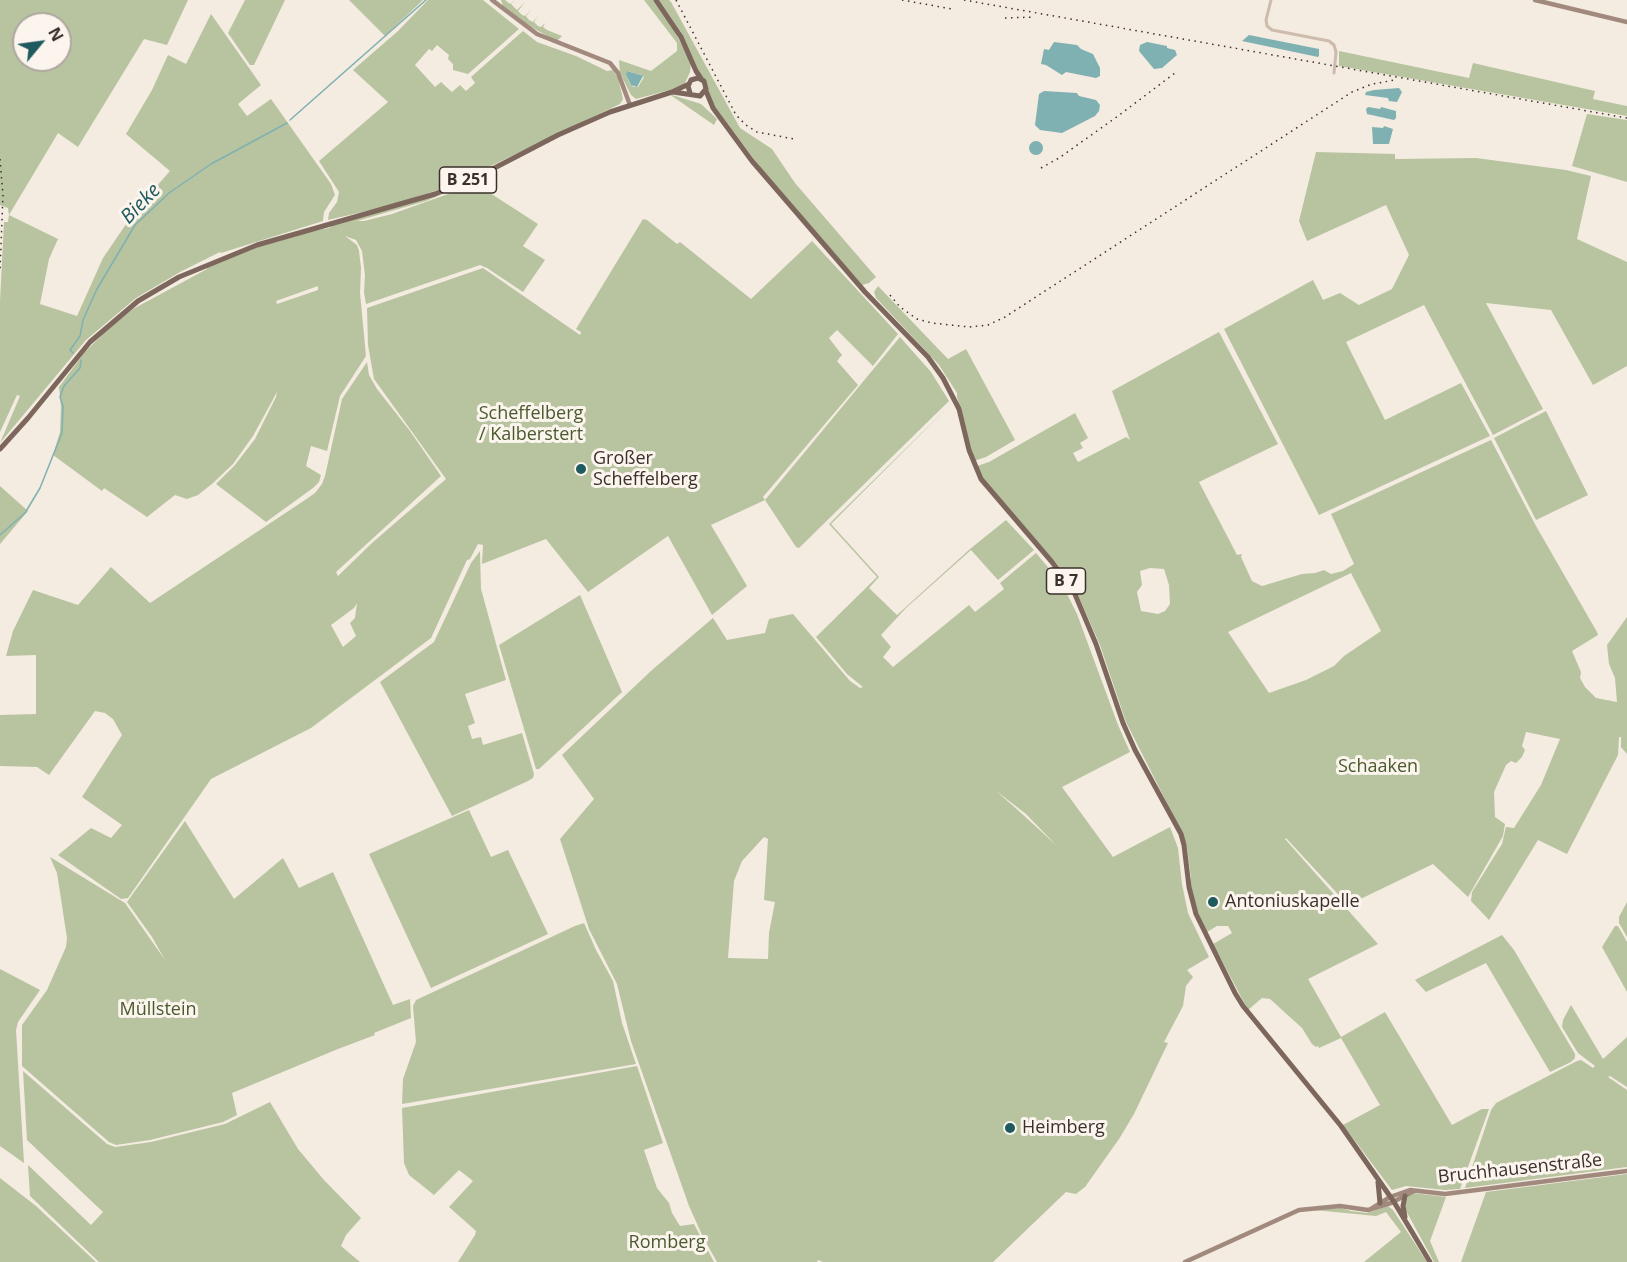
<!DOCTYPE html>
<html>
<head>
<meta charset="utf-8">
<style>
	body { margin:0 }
	#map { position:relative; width:1627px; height:1262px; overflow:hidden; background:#f4ebe1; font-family:"Open Sans",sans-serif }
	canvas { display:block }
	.north { position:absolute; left:12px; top:12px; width:60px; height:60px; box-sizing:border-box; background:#fbf5ee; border:2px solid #aea6a0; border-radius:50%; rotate:61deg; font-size:16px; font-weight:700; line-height:24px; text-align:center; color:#3b302b }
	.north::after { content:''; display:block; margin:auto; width:21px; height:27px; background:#1f5a5e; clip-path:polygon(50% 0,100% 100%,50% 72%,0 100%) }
</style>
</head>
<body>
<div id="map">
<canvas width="1627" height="1262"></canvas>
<div class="north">N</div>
</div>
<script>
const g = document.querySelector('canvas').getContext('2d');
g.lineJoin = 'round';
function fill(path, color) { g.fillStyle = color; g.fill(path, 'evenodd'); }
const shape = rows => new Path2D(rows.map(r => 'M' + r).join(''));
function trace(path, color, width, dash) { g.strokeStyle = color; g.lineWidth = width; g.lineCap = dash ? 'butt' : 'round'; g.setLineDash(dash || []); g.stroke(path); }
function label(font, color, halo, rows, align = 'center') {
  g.font = font + ' "Open Sans",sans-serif'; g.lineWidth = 6; g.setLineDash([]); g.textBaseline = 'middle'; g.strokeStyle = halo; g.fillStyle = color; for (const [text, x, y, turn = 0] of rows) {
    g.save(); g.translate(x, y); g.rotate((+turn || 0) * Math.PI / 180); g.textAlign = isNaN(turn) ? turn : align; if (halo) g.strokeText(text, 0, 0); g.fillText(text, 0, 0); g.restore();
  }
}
fill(shape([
	[0,0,188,0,167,45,144,39,78,147,58,133,9,215,58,239,49,259,40,304,77,316,103,258,135,211,170,171,126,134,152,90,168,55,186,64,211,14,261,85,238,104,247,116,271,99,331,184,335,195,324,212,323,221,221,253,220,252,180,272,136,298,86,340,0,443,20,396,17,395,0,432,0,301,4,222,8,222,9,215,8,208,0,205],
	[24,24,60,24,60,60,24,60],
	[245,0,285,0,254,65,250,65,228,33],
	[349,0,423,0,385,36],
	[428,0,483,0,519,29,468,74,453,70,453,64,448,59,449,55,437,45,432,51,429,49,415,65,435,87,441,82,452,92,460,85,466,91,475,83,471,77,523,31,537,42,576,56,607,71,613,70,618,78,623,99,620,104,447,187,392,205,328,220,329,213,337,202,339,192,319,161,388,102,353,70,398,31],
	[501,0,505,0,510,4,515,0,511,4,517,10,525,2,518,11,522,15,525,16,532,9,526,16,529,20,533,22,538,16,534,22,538,26,541,27,545,23,543,27,547,30,562,36,557,41,529,26,503,6],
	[644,0,654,0,670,23,691,62,690,72,685,83,677,88,636,99,631,95,620,73,619,60,651,71,677,51,677,43],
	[628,71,644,77,638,87,634,87,630,84,626,75],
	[659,0,669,0,671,2,740,128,772,149,795,183,876,277,869,283,862,285,766,175,713,104,708,93,707,83,697,70,681,32],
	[1339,51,1469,78,1473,63,1595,91,1593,99,1627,106,1627,116,1339,66],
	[669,94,701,104,717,119,714,125],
	[1587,114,1627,120,1627,182,1572,166],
	[1316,152,1395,154,1395,159,1476,158,1566,170,1591,176,1577,239,1627,262,1627,366,1593,385,1551,310,1486,303,1543,409,1493,435,1424,305,1346,342,1385,420,1461,383,1490,436,1319,515,1224,329,1313,280,1323,300,1340,293,1359,305,1392,289,1409,255,1386,205,1307,241,1299,221],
	[476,184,538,224,523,246,545,260,523,292,487,268,480,265,366,304,364,292,365,275,362,251,356,240,345,236,357,245,359,251,361,268,360,293,366,356,340,396,327,451,311,446,306,466,321,475,319,482,313,488,266,522,216,484,235,465,255,439,276,397,277,392,253,436,233,464,213,483,198,495,187,499,175,495,147,517,104,488,102,491,53,455,60,432,61,407,59,387,84,353,111,326,133,309,207,269,206,266,241,252,317,230,329,228,334,224,453,188,447,192,426,201,357,221,364,221,392,214],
	[318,286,318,290,277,304,276,301],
	[643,219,647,220,677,244,680,242,751,299,812,241,898,334,873,366,837,330,829,338,842,355,837,361,858,385,763,497,765,500,900,337,931,372,949,401,799,548,796,547,765,500,711,525,747,586,712,615,668,536,588,592,546,539,482,564,483,545,478,544,470,559,467,560,431,638,311,728,211,779,128,898,121,899,58,855,91,828,111,838,122,825,82,797,122,735,113,719,105,713,95,711,49,775,37,767,0,766,0,715,36,714,36,655,6,656,13,631,33,590,78,605,111,567,150,603,305,500,315,493,322,484,325,476,342,399,367,362,369,375,377,389,410,431,441,476,336,572,338,576,372,543,446,479,374,379,368,345,367,308,483,268,580,335,581,332,576,329],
	[357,603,355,618,350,623,356,636,343,647,331,625,354,608],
	[878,286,948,359,966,349,1015,440,986,457,974,461,957,397,957,393,939,365,876,298,874,292],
	[1219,332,1278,444,1199,482,1237,555,1242,554,1241,557,1252,581,1262,586,1302,574,1315,573,1324,570,1331,574,1343,571,1354,564,1331,514,1491,440,1536,526,1597,632,1598,635,1572,651,1581,672,1580,678,1585,687,1596,698,1617,702,1615,678,1609,664,1607,645,1627,617,1627,754,1621,747,1621,737,1619,737,1618,755,1567,854,1538,840,1489,920,1471,901,1472,892,1502,844,1506,827,1514,828,1541,785,1560,739,1526,732,1522,746,1525,750,1522,757,1516,763,1511,761,1506,765,1494,792,1495,817,1505,824,1503,836,1468,897,1433,864,1348,905,1286,838,1285,839,1378,944,1308,979,1341,1037,1385,1012,1452,1125,1482,1109,1489,1109,1460,1189,1445,1190,1406,1186,1392,1190,1343,1125,1380,1105,1341,1038,1319,1048,1318,1046,1316,1047,1312,1044,1302,1028,1270,999,1262,998,1248,1010,1213,944,1232,933,1228,926,1217,926,1207,932,1201,922,1189,884,1191,878,1187,848,1181,831,1126,722,1100,645,1078,595,1056,563,987,485,977,466,989,462,1075,413,1088,438,1080,443,1083,448,1073,453,1078,462,1126,437,1130,440,1112,391],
	[1150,568,1164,569,1169,585,1170,604,1165,611,1158,614,1141,611,1137,592,1142,585,1140,571],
	[1351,573,1381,631,1344,656,1334,666,1306,680,1269,693,1228,632],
	[950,405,831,524,879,577,869,588,897,615,970,549,1006,520,1034,550,998,580,971,550,906,608,881,635,891,647,883,657,893,667,969,605,975,612,1004,589,1000,583,1036,553,1062,584,1077,614,1118,725,1130,752,1062,787,1113,857,1170,827,1178,848,1182,884,1188,913,1209,957,1187,970,1193,977,1186,986,1183,1006,1164,1042,1168,1043,1134,1114,1119,1139,1085,1187,1076,1194,1066,1192,993,1262,823,1262,818,1260,817,1262,717,1262,703,1237,689,1206,631,1041,617,984,589,929,560,839,594,799,562,755,652,670,713,618,727,640,765,633,769,619,793,614,850,681,860,688,863,687,847,674,816,637,877,577,829,524],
	[995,790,1026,814,1056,845,1020,812],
	[764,837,768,839,764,900,775,902,769,933,768,959,728,958,734,881,742,861],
	[1546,411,1588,495,1536,520,1494,438],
	[0,486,28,511,0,544],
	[480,551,481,589,506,680,465,694,475,723,468,726,472,739,481,737,483,745,522,733,534,774,533,778,528,781,452,816,380,682,434,642,471,563],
	[580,595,622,692,539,769,536,769,499,645],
	[469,810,491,857,508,850,548,934,431,988,369,854],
	[185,821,234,899,283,858,299,888,333,872,393,1005,410,999,411,1018,374,1033,375,1035,338,1049,232,1093,237,1115,223,1122,150,1140,116,1145,109,1142,22,1066,22,1025,47,990,66,947,67,938,57,873,50,857,125,903,165,960,152,937,127,902],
	[1627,902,1627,937,1619,923,1619,917],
	[584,923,596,950,613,981,622,1023,636,1064,402,1104,403,1079,416,1042,413,1006,416,1000,575,926],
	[1615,926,1618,926,1627,942,1627,992,1602,947],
	[1502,935,1514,950,1575,1054,1575,1058,1571,1062,1550,1072,1486,963,1426,992,1415,980],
	[0,969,40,990,18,1022,16,1030,24,1163,0,1146],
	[1571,1005,1603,1059,1627,1037,1627,1087,1610,1076,1608,1077,1627,1090,1627,1167,1465,1188,1491,1110,1496,1103,1577,1061,1581,1060,1593,1068,1595,1066,1578,1053,1562,1027,1563,1020],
	[637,1066,663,1143,644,1150,657,1188,669,1203,672,1213,680,1226,694,1224,714,1262,458,1262,475,1235,476,1231,449,1207,473,1181,459,1170,434,1195,409,1175,404,1163,402,1108],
	[23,1071,107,1144,115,1147,151,1142,225,1124,270,1102,298,1149,324,1180,361,1218,346,1235,341,1246,360,1262,99,1262,30,1196,28,1165,91,1225,103,1212,27,1140],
	[1627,1174,1627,1262,1461,1262,1486,1192],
	[0,1178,36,1206,96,1262,0,1262],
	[1413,1193,1446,1197,1430,1241,1439,1262,1434,1262,1404,1207,1408,1196],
	[1388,1206,1393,1210,1427,1262,1364,1262,1401,1232,1386,1212,1376,1216,1314,1210,1341,1208,1351,1211,1367,1213]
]), '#b8c4a0');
fill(shape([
	[1249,35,1319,49,1319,56,1318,57,1242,41],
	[1054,42,1077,45,1081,49,1093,54,1100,68,1100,76,1096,78,1066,72,1062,75,1046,65,1041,64,1044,49,1049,50],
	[1147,42,1167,46,1167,48,1175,50,1177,55,1162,68,1154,69,1139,51,1140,45],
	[627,71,643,76,637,87,631,85,626,75],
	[1399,88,1402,92,1397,102,1389,101,1388,98,1365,95,1366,92,1374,90],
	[1044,91,1077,93,1079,96,1096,100,1100,105,1099,111,1095,116,1062,133,1040,130,1035,125,1039,94],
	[1368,107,1380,109,1381,107,1396,111,1396,118,1394,120,1367,114,1366,109],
	[1384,126,1393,129,1389,144,1373,144,1372,127,1383,128],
	'1029 148a7 7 0 1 1 14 0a7 7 0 1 1-14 0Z'
]), '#7fb0b2');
trace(shape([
	[290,120,426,0],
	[73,353,70,350,80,336,83,320,97,289,135,225,169,193,211,164,287,123],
	[0,535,25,513,40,488,62,433,63,406,60,397,64,386,80,368,81,360]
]), '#7fb0b2', 1.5);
trace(shape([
	[1271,0,1266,20,1267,26,1272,30,1329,41,1334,45,1336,52,1334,73]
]), '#cdbbac', 3);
trace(shape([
	[492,0,537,34,610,63,618,73,630,105],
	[1535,0,1627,22],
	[1371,1209,1390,1197,1410,1190,1445,1194,1627,1171],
	[1185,1262,1299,1210,1340,1206,1368,1210,1391,1203,1414,1191]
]), '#a18a7d', 4.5);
trace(shape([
	[656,0,681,37,696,71,702,80],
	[706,91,713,108,752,161,865,292,928,357,943,378,959,409,969,450,981,479,1052,562,1074,592,1096,644,1123,723,1135,750,1181,834,1184,845,1189,887,1196,914,1235,993,1243,1006,1341,1126,1394,1202,1430,1262],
	[673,92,700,96,706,89,704,81,698,78,691,80,688,86,690,93],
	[0,449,28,418,90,342,138,301,179,277,257,245,435,194,479,176,558,135,610,112,672,92,689,84],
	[1378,1182,1380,1203],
	[1405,1217,1403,1206,1405,1196]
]), '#7d675c', 5);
trace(shape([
	[676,0,736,115,746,125,757,132,794,139],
	[902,0,952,9],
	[964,0,1627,118],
	[1005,18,1035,17],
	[0,159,3,195,0,271],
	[1041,168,1059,158,1118,116,1175,73],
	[890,295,900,307,917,319,932,323,969,327,988,325,1005,317,1352,92,1372,84,1395,80]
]), '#3b302b', 1.5, [1.5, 4.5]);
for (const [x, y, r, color] of [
	[581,469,6,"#1f5a5e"],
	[1213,902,6,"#1f5a5e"],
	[1010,1128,6,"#1f5a5e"]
]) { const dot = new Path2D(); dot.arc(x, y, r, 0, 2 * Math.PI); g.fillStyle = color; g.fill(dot); trace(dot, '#fbf5ee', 2); }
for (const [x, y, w] of [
	[468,180,57],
	[1066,581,39]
]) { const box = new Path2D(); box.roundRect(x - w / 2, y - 13, w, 26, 4.5); g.fillStyle = '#fbf5ee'; g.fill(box); trace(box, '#3b302b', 1.5); }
label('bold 16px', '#3b302b', null, [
	["B 251",468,180],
	["B 7",1066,581]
]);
label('18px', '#4a5a2e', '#fbf5ee', [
	["Scheffelberg",531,414],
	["/ Kalberstert",531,435],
	["Schaaken",1378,767],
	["Müllstein",158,1010],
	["Romberg",667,1243]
]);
label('18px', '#3b302b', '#fbf5ee', [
	["Großer",593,459],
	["Scheffelberg",593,480],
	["Antoniuskapelle",1225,902],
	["Heimberg",1022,1128]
], 'left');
label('18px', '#3b302b', '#fbf5ee', [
	["Bruchhausenstraße",1520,1169,-6]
]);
label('italic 20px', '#1f5a5e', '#fbf5ee', [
	["Bieke",141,204,-46]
]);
</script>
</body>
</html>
